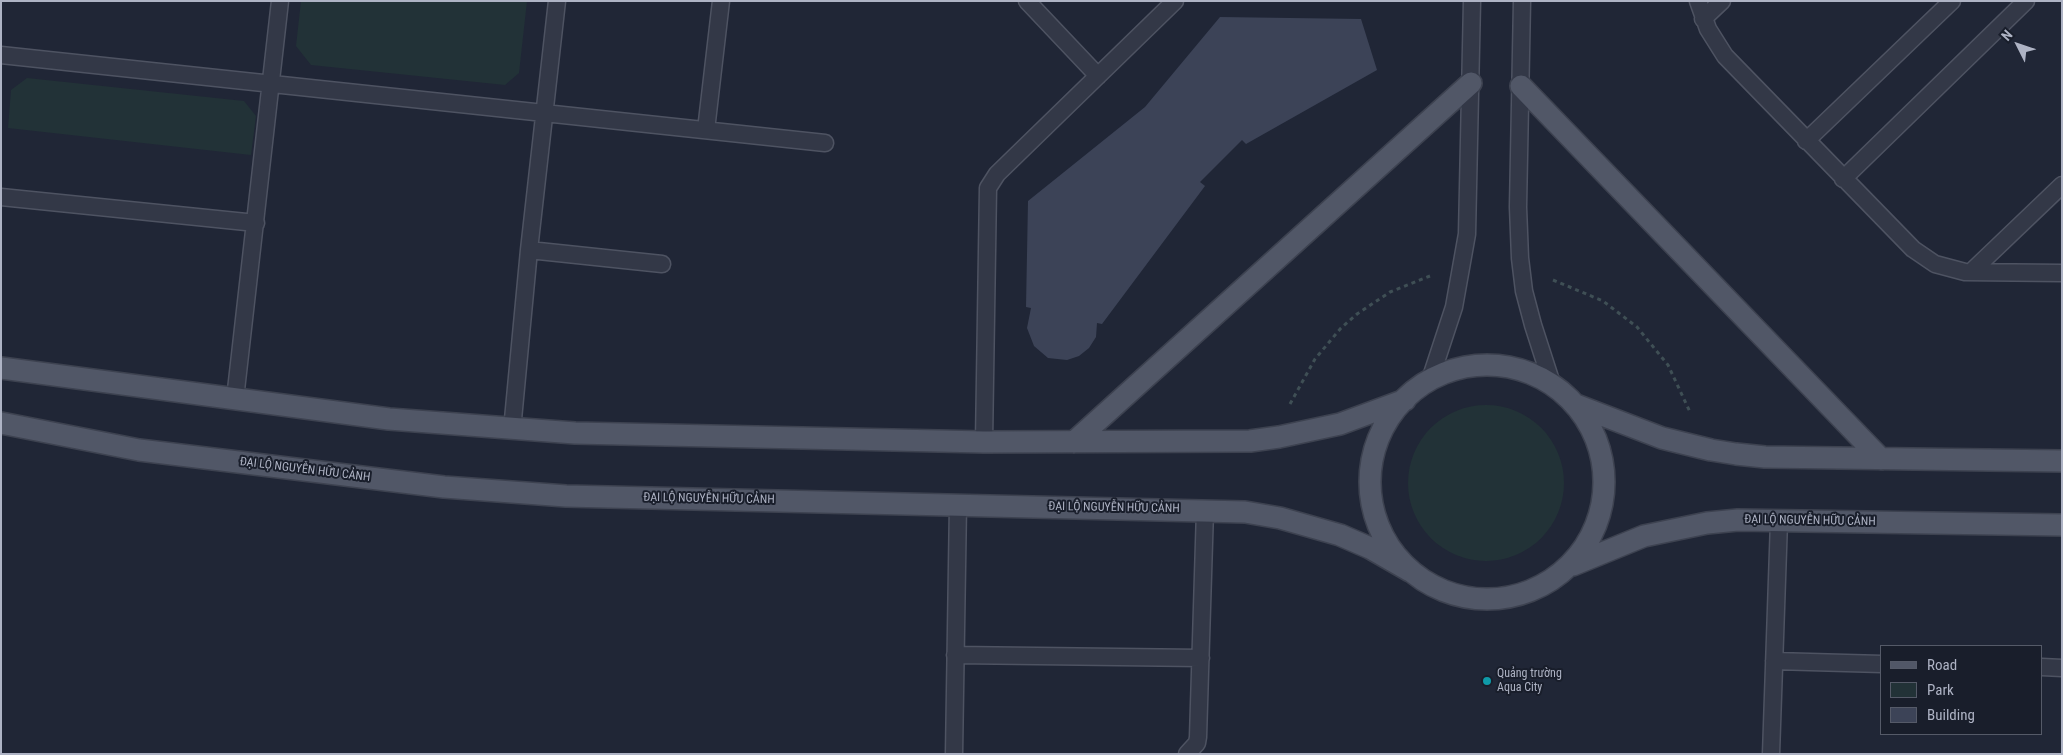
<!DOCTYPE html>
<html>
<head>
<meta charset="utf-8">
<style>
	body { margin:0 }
	#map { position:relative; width:2063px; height:755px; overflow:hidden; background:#202636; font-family:"Roboto Condensed",sans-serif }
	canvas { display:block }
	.frame { position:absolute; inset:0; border:2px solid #aeb3c4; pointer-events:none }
	.legend { position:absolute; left:1880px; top:645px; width:162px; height:90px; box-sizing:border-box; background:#191e2b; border:1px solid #555a68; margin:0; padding:6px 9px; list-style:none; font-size:15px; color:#aeb3c4 }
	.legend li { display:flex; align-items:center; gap:10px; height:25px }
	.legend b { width:25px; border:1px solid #555a68 }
	.north { position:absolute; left:1993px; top:20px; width:50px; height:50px; -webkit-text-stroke:4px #191e2b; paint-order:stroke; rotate:311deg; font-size:14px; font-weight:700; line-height:20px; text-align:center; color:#aeb3c4 }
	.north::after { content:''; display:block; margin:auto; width:18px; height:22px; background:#aeb3c4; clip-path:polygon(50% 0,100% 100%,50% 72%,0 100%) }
</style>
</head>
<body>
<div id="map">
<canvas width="2063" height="755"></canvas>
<div class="frame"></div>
<ul class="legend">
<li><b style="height:6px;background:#515767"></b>Road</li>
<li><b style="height:14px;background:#223237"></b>Park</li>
<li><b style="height:14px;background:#3c4357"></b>Building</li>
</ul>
<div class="north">N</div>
</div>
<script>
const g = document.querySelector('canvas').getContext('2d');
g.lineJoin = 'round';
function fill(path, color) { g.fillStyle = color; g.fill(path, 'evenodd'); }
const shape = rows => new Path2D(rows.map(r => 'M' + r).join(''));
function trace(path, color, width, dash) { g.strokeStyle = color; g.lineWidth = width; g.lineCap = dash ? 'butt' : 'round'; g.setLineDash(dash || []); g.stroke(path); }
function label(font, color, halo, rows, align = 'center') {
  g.font = font + ' "Roboto Condensed",sans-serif'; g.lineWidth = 4; g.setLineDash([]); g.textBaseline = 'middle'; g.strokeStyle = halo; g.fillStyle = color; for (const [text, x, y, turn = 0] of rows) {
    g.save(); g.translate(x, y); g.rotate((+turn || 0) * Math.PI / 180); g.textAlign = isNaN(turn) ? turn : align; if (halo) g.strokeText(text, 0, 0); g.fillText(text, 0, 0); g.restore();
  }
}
fill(shape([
	[301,1,527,1,519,73,505,85,311,65,296,46],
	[27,78,244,101,256,116,251,155,8,128,11,90],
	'1408 483a78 78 0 1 1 156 0a78 78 0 1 1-156 0Z'
]), '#223237');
fill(shape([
	[1220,17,1361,19,1377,70,1246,144,1242,140,1200,182,1205,186,1102,324,1097,323,1096,337,1089,348,1079,356,1067,360,1048,358,1034,346,1027,328,1031,308,1026,307,1028,201,1145,107]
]), '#3c4357');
const minor = shape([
	[1027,1,1098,76],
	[1522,1,1518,207,1520,258,1524,291,1533,325,1552,384],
	[1698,1,1708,29,1725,56,1913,249,1935,264,1965,272,2062,273],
	[1703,19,1722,1],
	[1,55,825,143],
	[706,130,721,1],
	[1806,141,1952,1],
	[1843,179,2026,1],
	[1,197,256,223],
	[529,250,662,264],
	[1971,272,2062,185],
	[1430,380,1454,307,1467,234,1472,1],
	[235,399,280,1],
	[512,430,529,250,557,1],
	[984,442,988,188,997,174,1175,1],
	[955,655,1201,658],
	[1774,661,1882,664],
	[2042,667,2062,668],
	[954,754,958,504],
	[1187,754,1197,743,1198,737,1205,510],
	[1771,754,1779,521]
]);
const major = shape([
	[1521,86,1881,459],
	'1370 482a117 117 0 1 1 234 0a117 117 0 1 1-234 0Z',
	[1,368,389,419,575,433,984,442,1250,441,1279,437,1340,424,1405,400],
	[1576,405,1662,438,1711,450,1736,454,1765,457,2062,461],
	[1,423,139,450,444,487,566,496,1245,512,1280,518,1340,535,1370,548,1410,571],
	[1074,442,1471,83],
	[1573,565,1644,536,1707,523,1738,520,2062,525]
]);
trace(minor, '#4e5362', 19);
trace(major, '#3d4250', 24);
trace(shape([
	[1553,280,1603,301,1637,327,1668,365,1690,412],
	[1290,404,1315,359,1341,328,1357,314,1390,292,1430,276]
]), '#3f4f55', 3, [4, 4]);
trace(minor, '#333847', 16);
trace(major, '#515767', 21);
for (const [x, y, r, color] of [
	[1487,681,5,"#0f9aa8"]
]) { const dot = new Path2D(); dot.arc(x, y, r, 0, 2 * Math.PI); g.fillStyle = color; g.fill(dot); trace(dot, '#191e2b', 2); }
label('12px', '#aeb3c4', '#191e2b', [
	["ĐẠI LỘ NGUYỄN HỮU CẢNH",305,470,7],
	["ĐẠI LỘ NGUYỄN HỮU CẢNH",709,499,1],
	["ĐẠI LỘ NGUYỄN HỮU CẢNH",1114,508,1],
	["ĐẠI LỘ NGUYỄN HỮU CẢNH",1810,521,1]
]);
label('12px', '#aeb3c4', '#191e2b', [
	["Quảng trường",1497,674],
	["Aqua City",1497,688]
], 'left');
</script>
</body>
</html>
